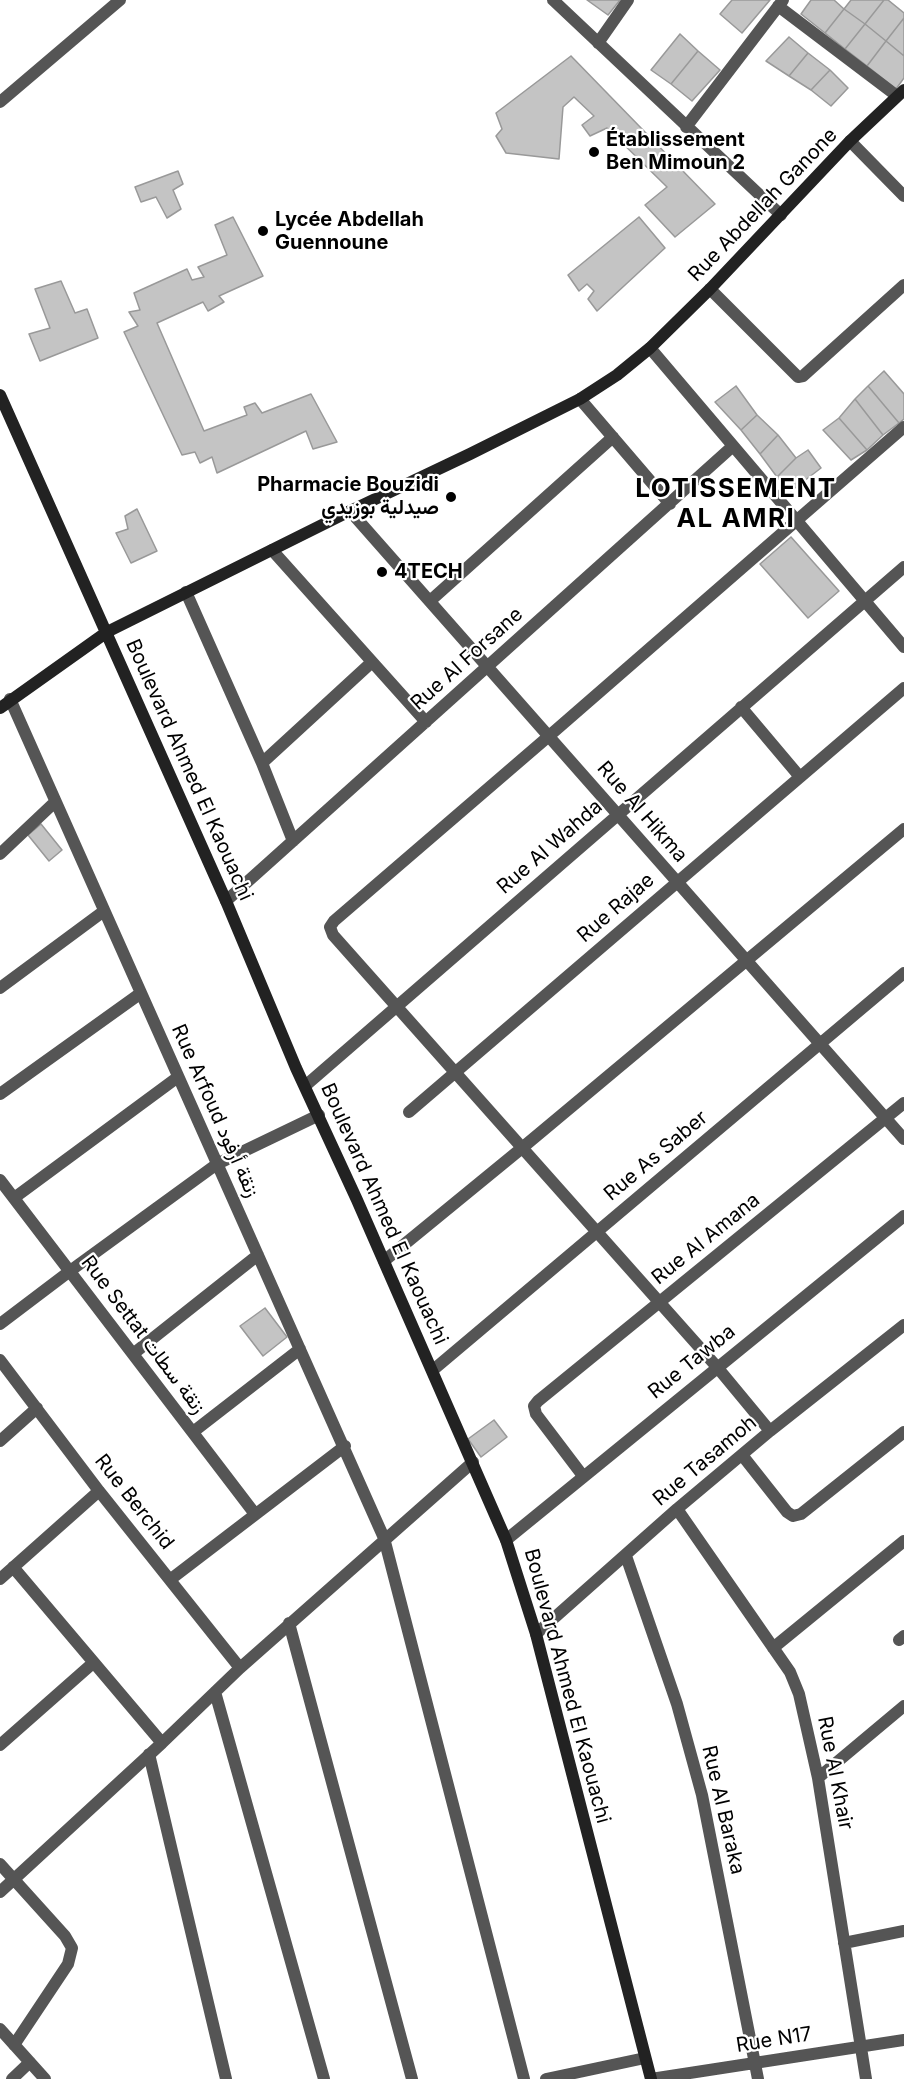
<!DOCTYPE html>
<html>
<head>
<meta charset="utf-8">
<style>
	body { margin:0 }
	canvas { display:block; background:#fff }
</style>
</head>
<body>
<canvas width="904" height="2079"></canvas>
<script>
const g = document.querySelector('canvas').getContext('2d');
g.lineJoin = 'round';
function fill(path, color) { g.fillStyle = color; g.fill(path, 'evenodd'); }
const shape = rows => new Path2D(rows.map(r => 'M' + r).join(''));
function trace(path, color, width, dash) { g.strokeStyle = color; g.lineWidth = width; g.lineCap = dash ? 'butt' : 'round'; g.setLineDash(dash || []); g.stroke(path); }
function label(font, color, halo, rows, align = 'center') {
  g.font = font + ' Inter,Vazirmatn,sans-serif'; g.lineWidth = 4.5; g.setLineDash([]); g.textBaseline = 'middle'; g.strokeStyle = halo; g.fillStyle = color; for (const [text, x, y, turn = 0] of rows) {
    g.save(); g.translate(x, y); g.rotate((+turn || 0) * Math.PI / 180); g.textAlign = isNaN(turn) ? turn : align; if (halo) g.strokeText(text, 0, 0); g.fillText(text, 0, 0); g.restore();
  }
}
const building = shape([
	[587,0,620,0,608,15,587,0],
	[732,0,770,0,742,33,720,14,732,0],
	[811,0,834,0,844,9,825,33,801,14,811,0],
	[851,0,884,0,865,24,844,9,851,0],
	[884,0,888,0,904,13,904,18,886,41,865,24,884,0],
	[844,9,865,24,845,49,825,33,844,9],
	[904,18,904,56,886,41,904,18],
	[865,24,886,41,867,66,845,49,865,24],
	[680,34,698,51,671,84,651,70,680,34],
	[789,37,808,53,789,76,766,61,789,37],
	[886,41,904,56,904,78,896,89,867,66,886,41],
	[698,51,720,70,692,101,671,84,698,51],
	[808,53,830,70,811,90,789,76,808,53],
	[571,56,715,204,675,237,645,205,667,187,607,128,590,136,582,125,594,116,574,97,563,107,559,159,506,153,496,136,502,129,496,113,571,56],
	[830,70,848,88,831,106,811,90,830,70],
	[178,171,183,184,173,190,181,209,167,218,156,197,141,202,135,187,178,171],
	[233,217,263,276,219,296,224,302,208,311,203,302,157,323,204,431,247,415,244,407,255,403,262,413,311,394,337,442,313,449,306,431,217,473,212,457,200,463,195,452,182,455,124,332,138,326,129,312,140,310,134,293,187,269,192,280,204,277,198,267,227,255,215,225,233,217],
	[639,217,665,248,597,311,588,299,594,291,587,284,579,291,568,275,639,217],
	[61,281,75,313,87,309,98,338,40,361,29,334,50,328,35,289,61,281],
	[884,371,904,394,904,419,899,423,868,386,884,371],
	[736,386,757,415,741,430,715,402,736,386],
	[868,386,899,423,883,435,855,399,868,386],
	[855,399,883,435,867,450,839,418,855,399],
	[757,415,778,435,760,454,741,430,757,415],
	[839,418,867,450,851,460,823,430,839,418],
	[778,435,796,458,777,477,760,454,778,435],
	[808,450,821,468,791,491,777,477,796,458,808,450],
	[137,509,157,551,131,563,116,533,128,529,125,516,137,509],
	[791,537,839,591,808,618,760,564,791,537],
	[41,824,62,850,49,861,28,835,41,824],
	[265,1308,287,1337,263,1356,240,1326,265,1308],
	[494,1420,507,1437,481,1457,468,1439,494,1420]
]);
fill(building, '#c4c4c4');
trace(building, '#999', 1.5);
trace(shape([
	[553,0,781,215],
	[778,6,897,96],
	[598,43,628,0],
	[0,102,120,0],
	[686,127,783,0],
	[850,141,904,196],
	[710,289,798,377,803,376,904,285],
	[650,348,904,647],
	[580,399,670,504],
	[350,511,904,1139],
	[272,550,426,722],
	[186,592,262,763,293,841],
	[430,601,613,437],
	[10,699,384,1538,524,2079],
	[741,707,800,777],
	[262,763,372,662],
	[0,854,55,802],
	[226,901,733,446],
	[0,988,104,911],
	[305,1086,904,567],
	[0,1094,141,993],
	[409,1112,904,688],
	[0,1180,255,1514],
	[14,1198,178,1077],
	[384,1261,522,1148,904,829],
	[0,1324,70,1271,217,1164,319,1115],
	[133,1354,258,1255],
	[0,1360,99,1491,240,1668],
	[433,1370,904,973],
	[770,1431,717,1367,333,935,330,927,334,921,549,736,904,427],
	[193,1432,300,1349],
	[0,1441,37,1408],
	[742,1455,787,1512,793,1516,801,1514,904,1432],
	[583,1476,536,1414,534,1406,538,1401,904,1103],
	[677,1509,790,1672,799,1694,818,1778,866,2079],
	[506,1540,904,1216],
	[626,1556,677,1704,702,1795,758,2079],
	[13,1567,162,1743],
	[0,1579,99,1491],
	[171,1579,345,1446],
	[289,1623,412,2079],
	[536,1634,677,1509,770,1431,904,1325],
	[899,1640,904,1636],
	[773,1648,904,1541],
	[215,1692,324,2079],
	[0,1745,93,1663],
	[149,1754,226,2079],
	[818,1778,904,1706],
	[0,1864,65,1936,72,1948,68,1964,14,2045],
	[0,1892,162,1743,240,1668,473,1462],
	[844,1943,904,1931],
	[0,2029,45,2079],
	[12,2079,30,2062],
	[546,2079,645,2058],
	[651,2079,904,2040]
]), '#555', 12);
trace(shape([
	[0,395,226,901,296,1068,357,1200,506,1540,536,1634,651,2079],
	[0,708,107,632,350,511,470,454,580,399,617,375,650,348,710,289,850,141,904,90]
]), '#222', 12);
for (const [x, y, r, color] of [
	[594,152,6,"#000"],
	[263,231,6,"#000"],
	[451,497,6,"#000"],
	[382,572,6,"#000"]
]) { const dot = new Path2D(); dot.arc(x, y, r, 0, 2 * Math.PI); g.fillStyle = color; g.fill(dot); trace(dot, '#fff', 2); }
label('bold 20px', '#000', '#fff', [
	["Établissement",606,140],
	["Ben Mimoun 2",606,163],
	["Lycée Abdellah",275,220],
	["Guennoune",275,243],
	["Pharmacie Bouzidi",439,485,"right"],
	["صيدلية بوزيدي",439,508,"right"],
	["4TECH",394,572]
], 'left');
label('20px', '#000', '#fff', [
	["Rue Abdellah Ganone",763,205,-46],
	["Rue Al Forsane",467,659,-42],
	["Boulevard Ahmed El Kaouachi",189,770,66],
	["Rue Al Hikma",642,812,49],
	["Rue Al Wahda",550,847,-41],
	["Rue Rajae",616,908,-41],
	["Rue Arfoud زنقة أرفود",215,1111,66],
	["Rue As Saber",656,1156,-40],
	["Boulevard Ahmed El Kaouachi",384,1214,66],
	["Rue Al Amana",706,1239,-39],
	["Rue Settat زنقة سطات",143,1335,53],
	["Rue Tawba",692,1362,-39],
	["Rue Tasamoh",705,1461,-40],
	["Rue Berchid",134,1502,52],
	["Boulevard Ahmed El Kaouachi",567,1686,75],
	["Rue Al Khair",835,1773,79],
	["Rue Al Baraka",723,1810,77],
	["Rue N17",774,2040,-9]
]);
g.letterSpacing = '1.5px';
label('bold 26px', '#000', '#fff', [
	["LOTISSEMENT",736,489],
	["AL AMRI",736,519]
]);
g.letterSpacing = '0px';
</script>
</body>
</html>
